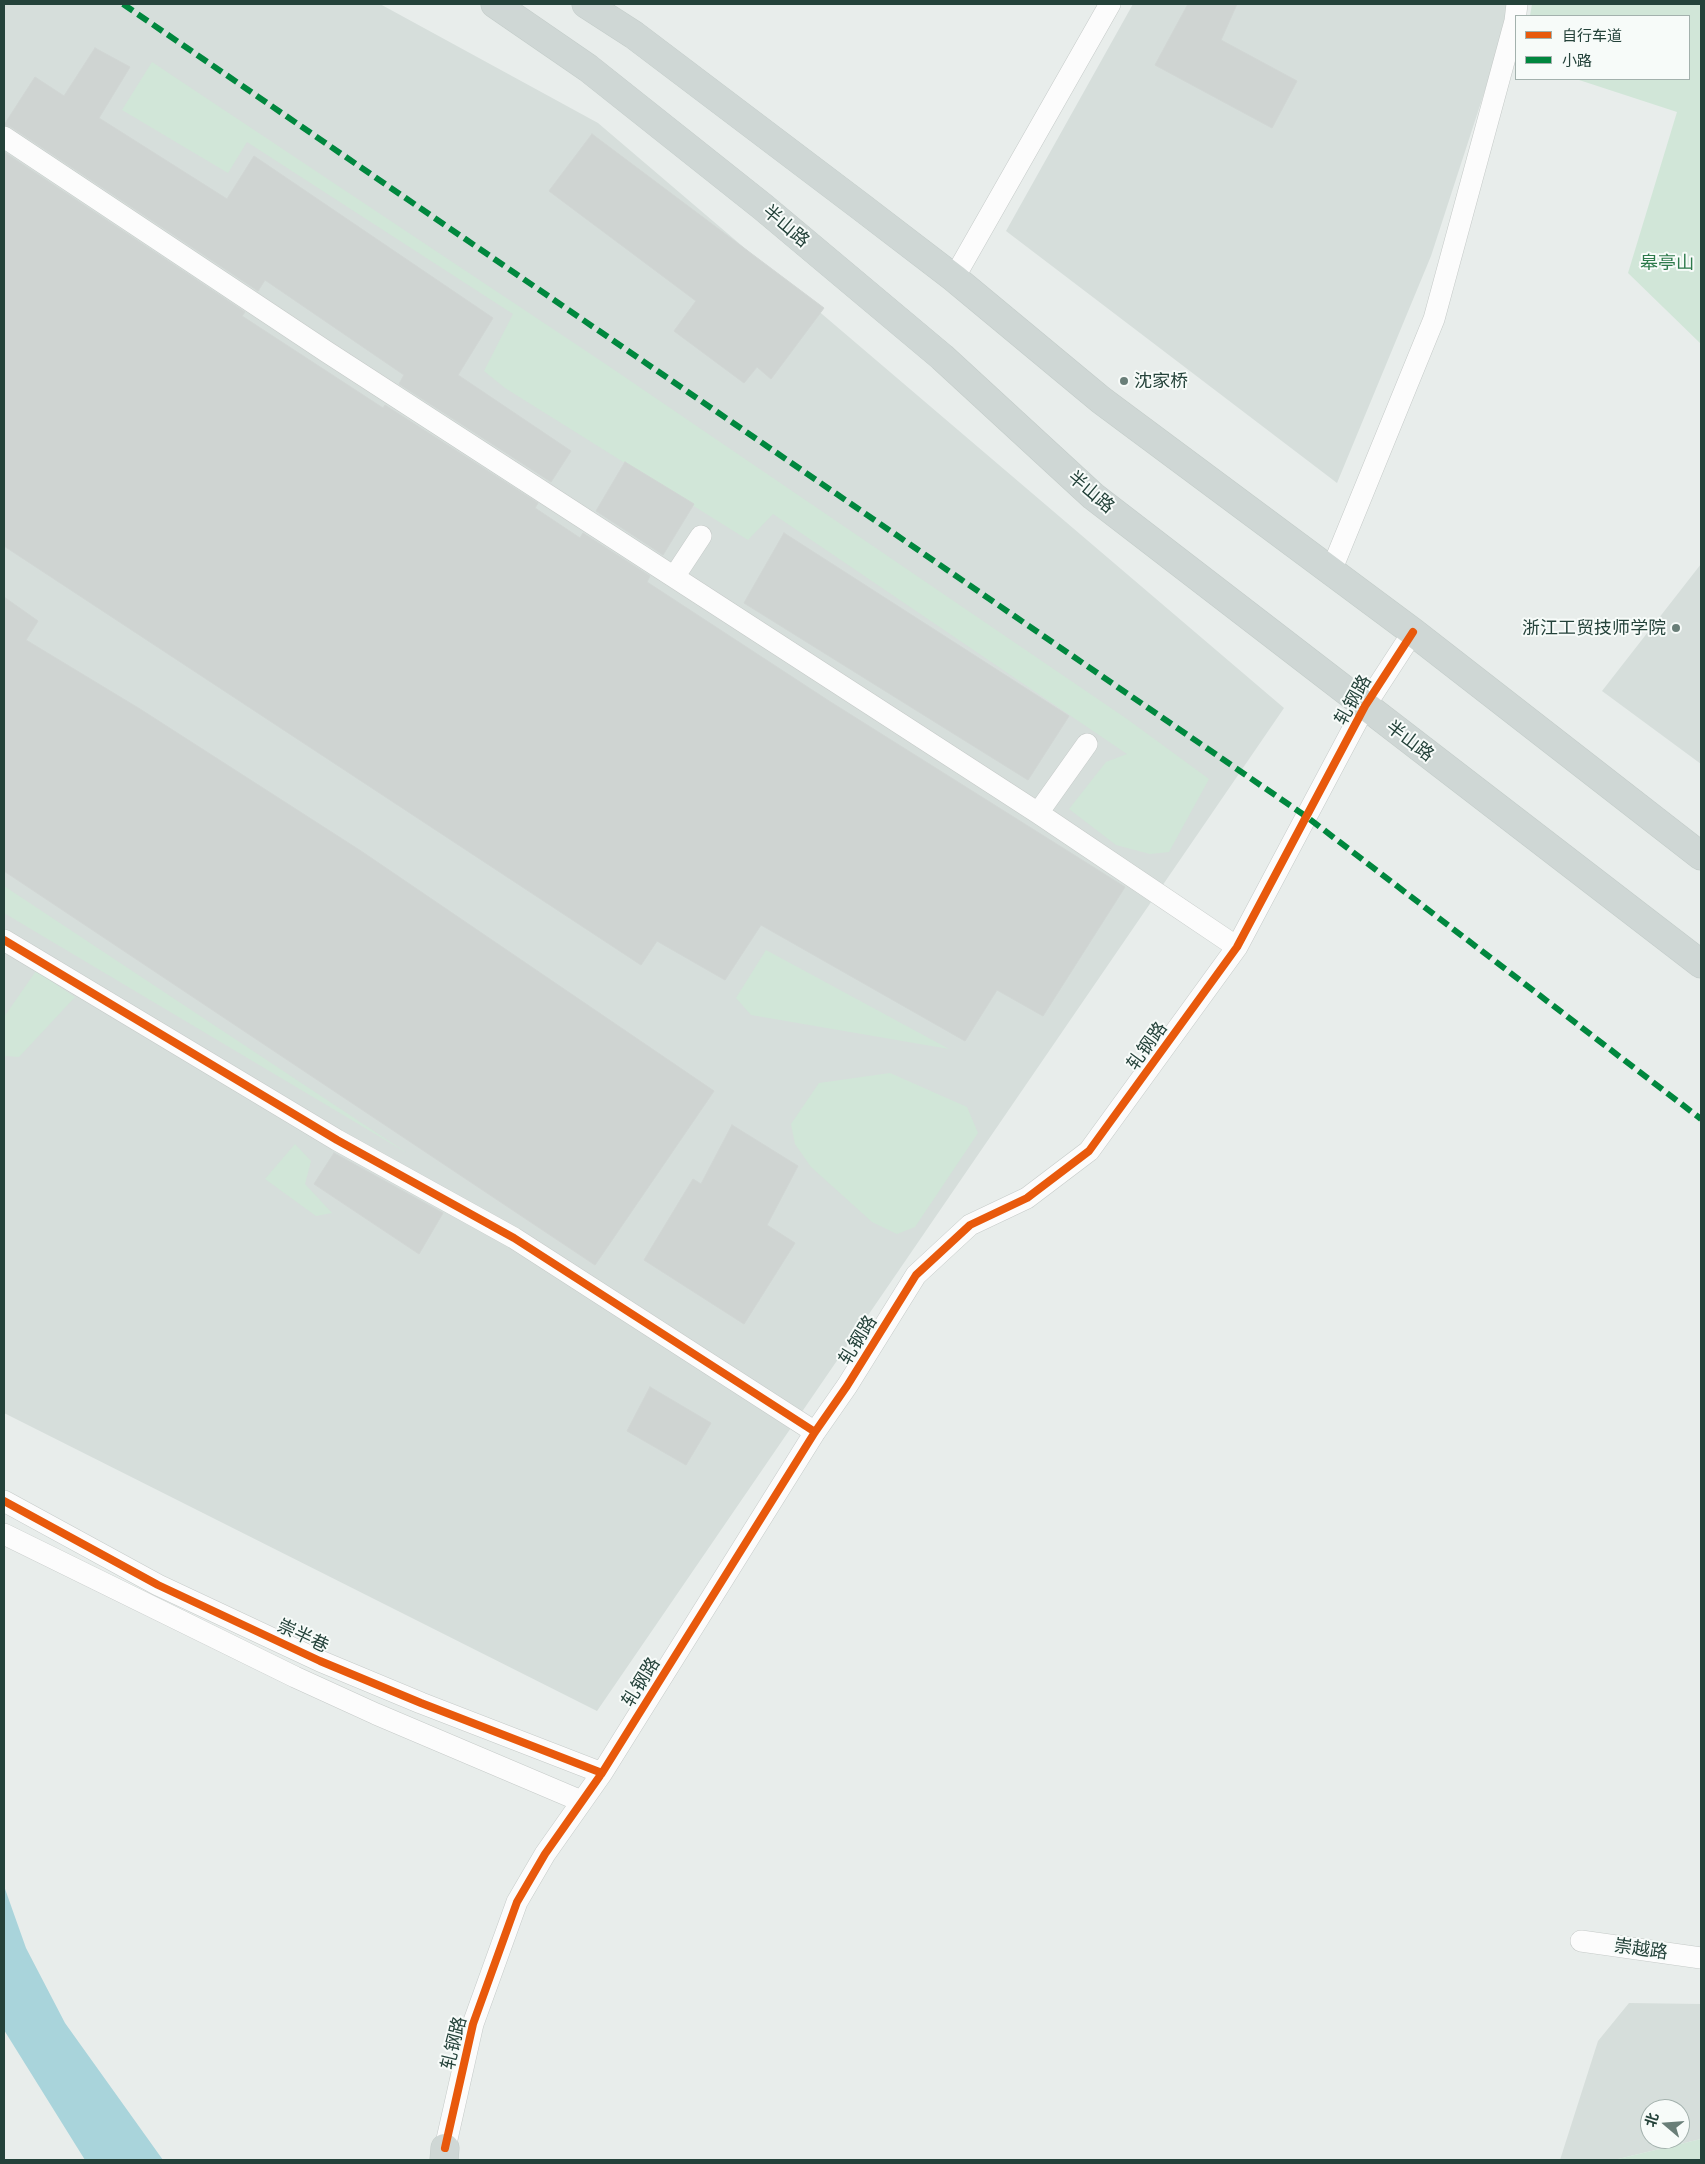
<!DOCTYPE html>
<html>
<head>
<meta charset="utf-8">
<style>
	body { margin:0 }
	#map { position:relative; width:1705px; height:2164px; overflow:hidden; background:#e8edeb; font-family:"Golos Text","Noto Sans SC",sans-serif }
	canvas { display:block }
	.frame { position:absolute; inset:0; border:5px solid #24423a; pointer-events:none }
	.legend { position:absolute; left:1515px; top:15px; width:175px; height:65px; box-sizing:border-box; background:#f7fbf9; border:1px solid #a3b1ad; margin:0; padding:6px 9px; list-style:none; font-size:15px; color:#24423a }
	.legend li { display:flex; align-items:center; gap:10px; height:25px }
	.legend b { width:25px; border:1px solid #a3b1ad }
	.north { position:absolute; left:1640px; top:2099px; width:50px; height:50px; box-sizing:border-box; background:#f7fbf9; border:1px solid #a3b1ad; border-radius:50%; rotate:288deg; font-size:14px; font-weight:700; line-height:20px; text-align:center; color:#24423a }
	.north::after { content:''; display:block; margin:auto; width:18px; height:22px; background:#697e78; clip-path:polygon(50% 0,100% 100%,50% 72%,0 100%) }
</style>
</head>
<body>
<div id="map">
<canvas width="1705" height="2164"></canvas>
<div class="frame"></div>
<ul class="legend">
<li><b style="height:6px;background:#e8590c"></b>自行车道</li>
<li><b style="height:6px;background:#00873e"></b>小路</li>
</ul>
<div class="north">北</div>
</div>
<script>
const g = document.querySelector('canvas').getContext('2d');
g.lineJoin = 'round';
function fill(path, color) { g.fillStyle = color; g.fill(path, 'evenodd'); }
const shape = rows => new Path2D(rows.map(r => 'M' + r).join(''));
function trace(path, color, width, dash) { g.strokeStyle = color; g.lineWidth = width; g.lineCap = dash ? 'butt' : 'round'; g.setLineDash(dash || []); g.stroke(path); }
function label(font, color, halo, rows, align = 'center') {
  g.font = font + ' "Golos Text","Noto Sans SC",sans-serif'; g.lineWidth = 4; g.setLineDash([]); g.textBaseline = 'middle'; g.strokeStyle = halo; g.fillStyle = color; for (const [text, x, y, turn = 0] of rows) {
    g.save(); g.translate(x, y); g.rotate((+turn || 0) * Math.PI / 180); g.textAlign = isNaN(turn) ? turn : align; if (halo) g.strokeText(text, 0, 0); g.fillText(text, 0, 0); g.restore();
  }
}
fill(shape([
	[4,4,380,4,598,123,1284,708,597,1711,4,1413],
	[1133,4,1513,4,1431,256,1337,483,1006,231],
	[1701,564,1701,764,1602,691],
	[1629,2003,1701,2004,1701,2139,1614,2160,1560,2160,1598,2041],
	[1650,2109,1680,2109,1680,2139,1650,2139]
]), '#d6dedb');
fill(shape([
	[1532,4,1701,4,1701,344,1628,273,1677,112,1576,79,1689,79,1689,16,1530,16],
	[152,62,607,365,1127,719,1209,779,1169,852,1150,854,1116,845,1069,809,1106,762,1127,754,773,514,748,540,505,388,484,371,513,314,247,142,228,173,122,110],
	[4,886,407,1153,4,913],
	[766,950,949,1049,751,1015,736,998],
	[36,971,75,997,19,1057,5,1056,4,1058,4,1017],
	[890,1073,967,1107,978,1133,915,1227,897,1234,872,1222,811,1167,795,1144,791,1124,819,1083],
	[295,1144,311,1161,305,1184,332,1213,316,1216,265,1179],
	[1701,2139,1701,2160,1614,2160]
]), '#d1e6d8');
fill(shape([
	[4,1886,26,1948,65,2023,163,2160,85,2160,4,2030]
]), '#a9d4db');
const building = shape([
	[1188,4,1237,4,1221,40,1297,81,1272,128,1155,65,1188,4],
	[95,48,130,67,99,118,227,199,254,156,493,318,458,375,571,451,551,482,399,384,404,375,265,280,258,291,11,127,4,125,35,77,64,96,95,48],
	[592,134,824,308,771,379,757,367,744,383,674,331,696,301,549,191,592,134],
	[4,152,245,312,242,316,383,408,385,405,538,503,535,508,580,538,583,533,650,576,647,582,829,701,1125,887,1043,1016,997,990,965,1041,761,925,725,980,657,941,641,965,4,546,4,152],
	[625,462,694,504,663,555,596,511,625,462],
	[784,533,1069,716,1028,780,744,603,784,533],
	[4,597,38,621,26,640,140,709,361,851,714,1091,595,1265,4,871,4,597],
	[732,1125,798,1166,767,1225,795,1243,744,1324,644,1260,693,1179,701,1184,732,1125],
	[334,1153,443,1213,419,1254,314,1184,334,1153],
	[650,1387,711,1423,686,1465,627,1431,650,1387]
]);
fill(building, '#cfd4d2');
trace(building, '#d1d6d4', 1);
const minor = shape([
	[4,137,327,352,1038,813,1237,947],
	[954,278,1110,4],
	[1331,571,1434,319,1515,21,1517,4],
	[674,577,701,536],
	[1038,813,1087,744],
	[4,940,337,1140,514,1238,815,1432],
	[4,1501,158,1585,320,1661,421,1703,602,1773],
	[4,1534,295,1677,376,1714,581,1801],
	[1581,1941,1701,1958],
	[445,2148,473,2024,517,1902,545,1854,602,1773,815,1432,847,1386,916,1275,970,1225,1027,1198,1089,1151,1237,947,1365,706,1413,632]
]);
const major = shape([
	[495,4,588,68,763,207,942,357,1093,496,1701,964],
	[586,4,634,35,860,206,954,278,1101,400,1413,632,1701,856],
	[444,2160,445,2148]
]);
trace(minor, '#c5cac8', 22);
trace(major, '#c3ccc9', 29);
trace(minor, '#fcfcfc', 21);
trace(major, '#cfd7d5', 28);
trace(shape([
	[123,4,1307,817,1701,1119]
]), '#00873e', 6, [12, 6]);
trace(shape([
	[4,940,337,1140,514,1238,815,1432],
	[4,1501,158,1585,320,1661,421,1703,602,1773],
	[445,2148,473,2024,517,1902,545,1854,602,1773,815,1432,847,1386,916,1275,970,1225,1027,1198,1089,1151,1237,947,1365,706,1413,632]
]), '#e8590c', 8);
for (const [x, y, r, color] of [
	[1124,381,5,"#697e78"],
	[1676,628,5,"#697e78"]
]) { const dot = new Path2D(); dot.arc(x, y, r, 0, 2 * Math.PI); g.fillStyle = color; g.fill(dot); trace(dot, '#f7fbf9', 2); }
label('18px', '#24423a', '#f7fbf9', [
	["半山路",786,226,40],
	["半山路",1091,492,40],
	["轧钢路",1353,700,-60],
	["半山路",1410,741,37],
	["轧钢路",1147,1046,-54],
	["轧钢路",858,1340,-58],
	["崇半巷",303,1636,25],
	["轧钢路",641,1682,-58],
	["崇越路",1641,1949,8],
	["轧钢路",454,2043,-76]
]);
label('18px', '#2d7a4b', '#f7fbf9', [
	["皋亭山",1667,263]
]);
label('18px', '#24423a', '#f7fbf9', [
	["沈家桥",1134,381],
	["浙江工贸技师学院",1666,628,"right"]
], 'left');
</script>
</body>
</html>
